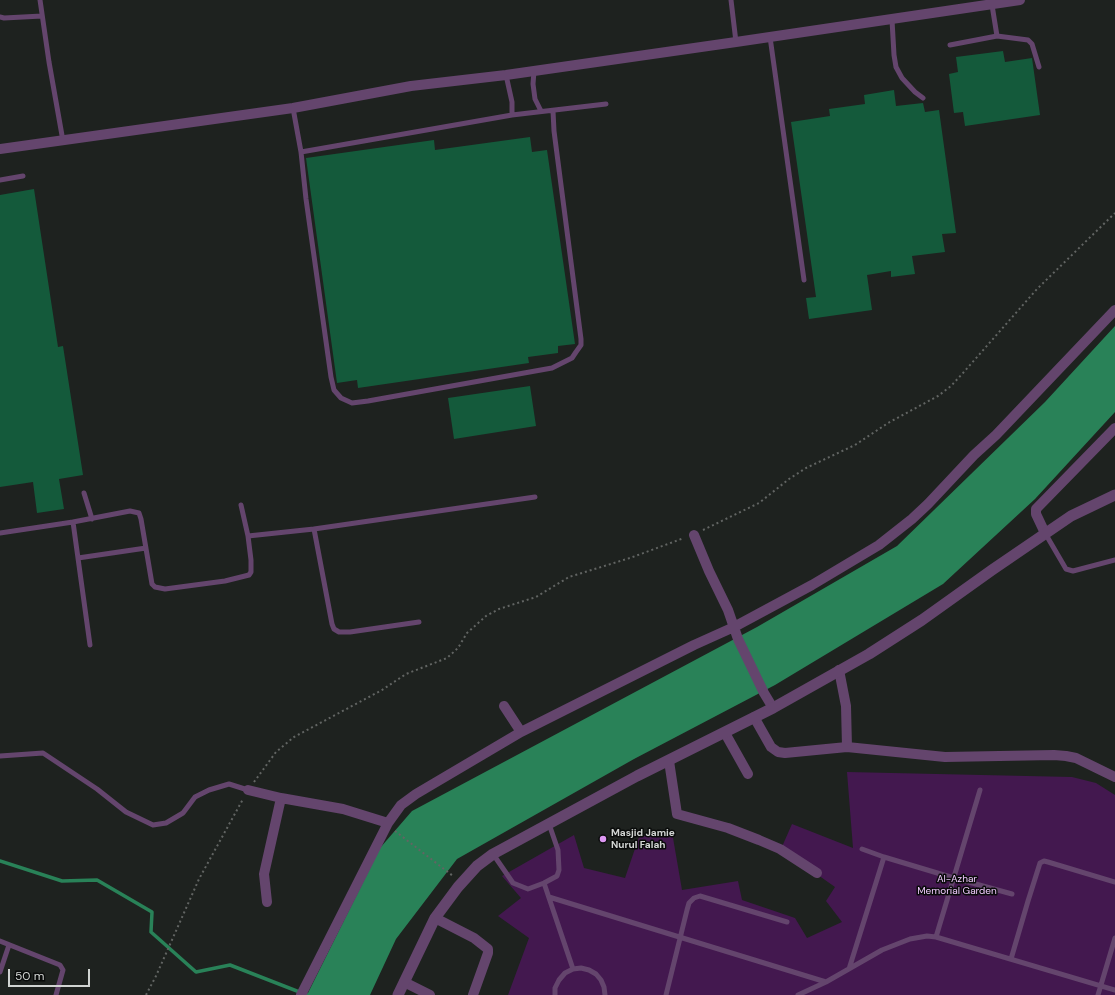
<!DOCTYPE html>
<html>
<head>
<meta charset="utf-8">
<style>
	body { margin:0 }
	#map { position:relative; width:1115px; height:995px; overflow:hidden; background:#1e221f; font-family:"DM Sans",sans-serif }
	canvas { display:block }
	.scale { position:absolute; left:8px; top:969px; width:82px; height:18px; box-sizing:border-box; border:2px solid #d1d4d2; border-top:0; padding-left:5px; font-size:12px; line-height:14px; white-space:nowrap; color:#d1d4d2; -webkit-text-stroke:3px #090b0a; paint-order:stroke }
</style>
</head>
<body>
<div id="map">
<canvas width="1115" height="995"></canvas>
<div class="scale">50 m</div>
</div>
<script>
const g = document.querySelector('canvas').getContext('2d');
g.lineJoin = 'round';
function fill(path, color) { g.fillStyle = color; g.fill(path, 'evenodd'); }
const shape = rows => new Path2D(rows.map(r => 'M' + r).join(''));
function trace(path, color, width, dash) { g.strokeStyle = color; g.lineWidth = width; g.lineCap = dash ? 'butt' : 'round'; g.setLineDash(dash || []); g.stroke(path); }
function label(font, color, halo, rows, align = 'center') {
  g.font = font + ' "DM Sans",sans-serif'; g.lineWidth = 3; g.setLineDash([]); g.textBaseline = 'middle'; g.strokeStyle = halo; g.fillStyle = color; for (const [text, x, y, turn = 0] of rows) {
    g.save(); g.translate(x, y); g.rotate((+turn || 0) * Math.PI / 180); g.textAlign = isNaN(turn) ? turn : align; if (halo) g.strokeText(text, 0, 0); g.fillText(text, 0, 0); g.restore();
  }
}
fill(shape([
	[847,772,1072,777,1096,783,1115,795,1115,995,508,995,529,938,498,916,521,898,502,876,574,835,584,868,625,878,639,837,672,832,682,890,738,881,742,900,795,918,807,938,842,922,826,901,835,887,781,849,792,824,853,848]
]), '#43184f');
fill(shape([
	[1115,326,1115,412,1035,499,943,584,775,685,634,759,457,859,396,939,370,995,307,995,380,848,412,811,757,627,897,546,1045,402]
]), '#298258');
trace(shape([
	[0,861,62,881,97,880,152,912,151,932,196,972,230,965,307,995]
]), '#298258', 3.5);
fill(shape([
	[1003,51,1005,62,1032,58,1040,115,965,126,963,112,954,113,949,74,958,72,956,57],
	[894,90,896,106,923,103,925,112,939,110,956,233,942,234,945,252,912,256,915,274,891,277,891,271,867,275,872,310,809,319,806,298,816,297,791,122,830,116,829,109,865,104,864,95],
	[530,137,532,152,547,150,575,344,558,346,558,353,528,357,529,363,358,388,357,380,337,383,306,158,434,140,435,150],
	[34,189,58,347,63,346,83,475,59,479,64,509,37,513,33,482,0,487,0,195],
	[530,386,536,426,454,439,448,398]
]), '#145a3b');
trace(shape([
	[703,530,759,503,789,479,806,468,855,445,888,423,938,396,951,386,963,373,1037,289,1115,213],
	[254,782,276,752,294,737,382,690,406,674,447,658,458,648,467,633,486,616,499,609,536,597,569,577,630,558,684,538],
	[395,831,453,876],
	[146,995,156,976,199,879,243,799]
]), '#626563', 2, [2, 3]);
trace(shape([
	[40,0,49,62,63,141],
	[731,0,736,42],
	[992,5,997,36,1028,40,1032,44,1039,67],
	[0,17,4,18,42,16],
	[892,20,894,55,896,67,902,78,915,92,923,98],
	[770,37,804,280],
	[950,45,997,36],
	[534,71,533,84,535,99,541,111],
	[506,75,512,102,512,115],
	[293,108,301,152],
	[553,111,554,131,581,339,581,345,576,352,572,358,552,368,368,401,352,403,341,398,334,390,331,377,306,199,301,152,512,115,606,104],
	[0,180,23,176],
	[84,493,92,519],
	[314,529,332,624,334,629,339,632,350,632,419,622],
	[0,533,73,522],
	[1045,533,1066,569,1073,571,1115,560],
	[248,536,314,529,535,497],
	[78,558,146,548],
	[90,645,73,522,130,511,139,513,141,519,152,584,155,587,165,589,225,581,249,575,251,572,251,560,248,536,241,505],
	[0,756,43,753,97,789,126,812,153,825,166,823,183,813,195,797,209,790,229,784,248,790],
	[493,854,513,883,528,889,544,883,557,876,559,870,558,850,549,824],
	[884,857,954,878,1012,894],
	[544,883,573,969],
	[549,897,826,982],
	[936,937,980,790],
	[0,941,60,965,63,970,56,995],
	[1011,959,1028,901,1040,863,1044,861,1048,862,1115,882],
	[849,969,884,857,862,849],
	[0,972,9,945],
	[555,995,555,988,559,980,565,973,573,969,581,968,589,970,596,974,601,980,604,987,605,995],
	[666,995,687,910,689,903,694,898,700,896,787,922],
	[798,995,826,982,882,950,910,939,927,936,936,937,1115,990],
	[1098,995,1115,938]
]), '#64456d', 5);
trace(shape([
	[0,149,293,108,411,86,506,75,736,42,1020,0],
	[1045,533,1036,514,1036,509,1115,428],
	[694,535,709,571,728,610,738,639,764,693,773,708],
	[504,706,521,732],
	[754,717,771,747,778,752,785,753,847,747,846,706,839,670],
	[725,733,748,774],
	[847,747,945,757,1054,755,1066,756,1076,758,1115,777],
	[669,761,677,814,728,828,759,840,780,849,817,873],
	[248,790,281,798,343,809,388,823],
	[267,902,264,874,281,798],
	[435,918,474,938,488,949,488,953,473,995],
	[404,982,430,995],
	[301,995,388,823,401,805,416,794,521,732,694,645,734,627,812,585,879,545,912,519,928,504,974,455,996,435,1115,310]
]), '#64456d', 10);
trace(shape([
	[398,995,435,918,458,887,477,866,493,854,637,776,773,708,869,654,922,620,992,570,1071,516,1115,495]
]), '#64456d', 11);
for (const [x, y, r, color] of [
	[603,839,4,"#de98f3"]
]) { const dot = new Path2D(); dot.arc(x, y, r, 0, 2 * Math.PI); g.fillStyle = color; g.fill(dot); trace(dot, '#090b0a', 1.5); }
label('bold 10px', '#d1d4d2', '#090b0a', [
	["Masjid Jamie",611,833],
	["Nurul Falah",611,845]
], 'left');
label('10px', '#f2cbff', '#090b0a', [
	["Al-Azhar",957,879],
	["Memorial Garden",957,891]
]);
</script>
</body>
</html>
